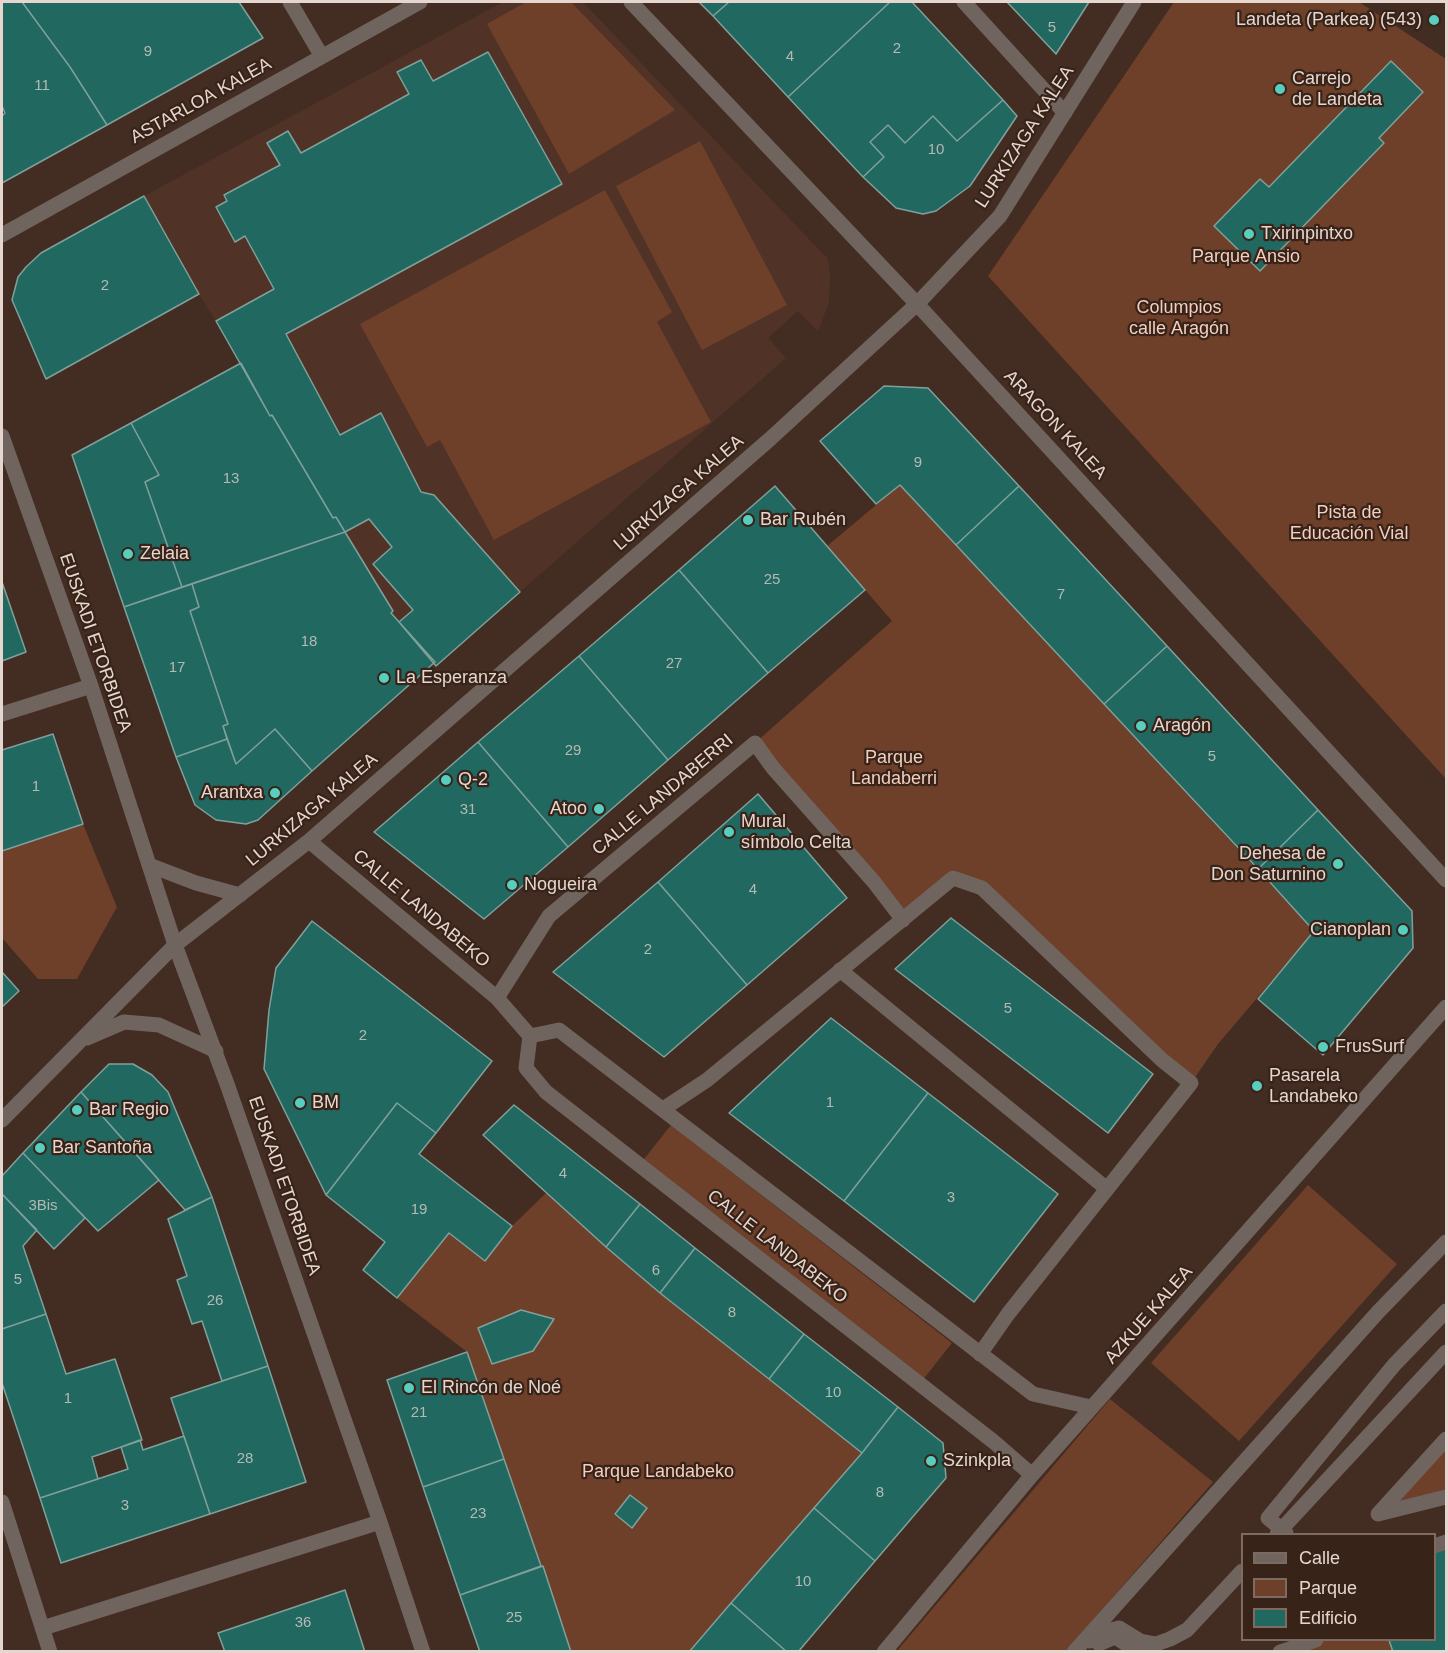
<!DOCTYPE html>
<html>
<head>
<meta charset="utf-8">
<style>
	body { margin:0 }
	#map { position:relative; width:1448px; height:1653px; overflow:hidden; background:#432c22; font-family:Helvetica,sans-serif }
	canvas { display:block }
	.frame { position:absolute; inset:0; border:3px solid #e5d6cf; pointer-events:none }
	.legend { position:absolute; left:1241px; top:1533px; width:195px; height:108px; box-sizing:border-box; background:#382319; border:2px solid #7d6b62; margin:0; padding:8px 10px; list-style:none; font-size:18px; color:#e5d6cf }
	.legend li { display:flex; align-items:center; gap:12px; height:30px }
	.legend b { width:30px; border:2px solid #7d6b62 }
</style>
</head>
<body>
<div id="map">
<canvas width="1448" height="1653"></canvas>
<div class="frame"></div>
<ul class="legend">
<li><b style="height:8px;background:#70645f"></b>Calle</li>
<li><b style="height:16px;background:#6e3f29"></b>Parque</li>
<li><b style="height:16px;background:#216860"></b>Edificio</li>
</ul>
</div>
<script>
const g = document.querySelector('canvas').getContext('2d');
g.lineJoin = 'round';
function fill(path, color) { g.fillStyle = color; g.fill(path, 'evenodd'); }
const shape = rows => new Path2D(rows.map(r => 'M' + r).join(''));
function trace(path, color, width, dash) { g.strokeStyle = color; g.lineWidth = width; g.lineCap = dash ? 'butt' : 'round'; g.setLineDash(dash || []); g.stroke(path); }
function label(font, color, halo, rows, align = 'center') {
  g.font = font + ' Helvetica,sans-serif'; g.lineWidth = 4.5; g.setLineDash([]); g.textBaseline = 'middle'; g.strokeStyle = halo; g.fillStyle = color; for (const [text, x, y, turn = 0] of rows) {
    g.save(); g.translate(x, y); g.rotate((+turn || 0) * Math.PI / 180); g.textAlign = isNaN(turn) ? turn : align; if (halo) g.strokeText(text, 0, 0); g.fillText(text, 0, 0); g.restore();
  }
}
fill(shape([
	[503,2,583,2,828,259,830,275,829,303,818,331,798,311,768,338,786,358,436,666,391,613,393,611,199,294,144,196]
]), '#503326');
fill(shape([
	[526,2,571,2,675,110,569,174,487,24],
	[1174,2,1359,2,1446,59,1446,779,988,276],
	[700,141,787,305,702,350,616,186],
	[605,190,672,312,657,322,711,422,494,540,440,440,427,447,360,324],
	[900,485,1314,931,1218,1044,1191,1083,982,888,953,878,903,920,755,743,892,621,827,546],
	[83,824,117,907,77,979,38,979,2,938,2,851],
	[671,1125,952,1343,922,1381,641,1163],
	[1308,1185,1397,1264,1239,1441,1151,1363],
	[546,1193,660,1293,862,1453,689,1651,571,1651,467,1352,397,1298,449,1233,485,1261,512,1226],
	[1110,1399,1213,1482,1066,1651,896,1652],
	[1446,1439,1446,1497,1378,1514],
	[1316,1640,1389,1640,1393,1651,1280,1652]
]), '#6e3f29');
const building = shape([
	[2,2,22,2,70,67,107,125,2,183,2,116,5,113,2,106,2,2],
	[22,2,239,2,263,38,107,125,70,67,22,2],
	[699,2,729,2,713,16,699,2],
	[729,2,890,2,788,97,713,16,729,2],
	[890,2,912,2,1003,100,957,141,933,116,905,143,888,125,870,142,884,157,863,177,788,97,890,2],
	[1007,2,1089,2,1056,54,1007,2],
	[488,52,562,184,286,334,340,435,381,413,421,492,434,495,520,592,436,666,399,622,413,610,373,564,392,547,369,519,345,532,336,517,333,518,272,415,270,416,216,321,274,289,245,236,235,242,216,207,227,201,224,195,280,165,267,143,288,131,301,153,409,94,397,72,421,60,433,81,488,52],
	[1391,61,1423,92,1379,138,1384,143,1260,271,1214,226,1260,179,1269,187,1391,61],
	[1003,100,1017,116,970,186,936,211,923,214,896,208,863,177,884,157,870,142,888,125,905,143,933,116,957,141,1003,100],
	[144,196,199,294,46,379,12,300,18,277,26,267,41,253,144,196],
	[241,363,270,416,272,415,333,518,336,517,345,532,182,587,145,482,159,475,131,423,241,363],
	[884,386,928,388,1019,486,956,545,900,485,876,504,820,441,884,386],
	[131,423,159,475,145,482,182,587,124,607,72,455,131,423],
	[775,486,865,590,768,673,679,570,775,486],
	[1019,486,1167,646,1104,704,956,545,1019,486],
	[345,532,393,611,391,613,435,662,312,771,275,729,236,764,223,726,228,724,190,611,199,607,192,584,345,532],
	[679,570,768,673,668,760,579,656,679,570],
	[2,582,26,652,2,661,2,582],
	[192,584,199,607,190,611,228,724,223,726,227,739,176,757,124,607,192,584],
	[1167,646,1318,810,1258,869,1104,704,1167,646],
	[579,656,668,760,568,847,478,742,579,656],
	[275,729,312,771,258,820,246,824,216,820,195,805,176,757,227,739,236,764,275,729],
	[53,734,83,824,2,851,2,750,53,734],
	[478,742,568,847,484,919,374,832,478,742],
	[758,794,847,898,747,985,658,882,758,794],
	[1318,810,1412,911,1413,948,1323,1055,1258,999,1314,931,1258,869,1318,810],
	[658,882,747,985,664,1057,553,972,658,882],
	[951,918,1153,1074,1108,1133,895,969,951,918],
	[312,921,492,1061,436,1133,397,1103,326,1195,264,1069,269,1010,276,968,312,921],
	[2,972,19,991,2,1007,2,972],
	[831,1018,928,1093,844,1201,729,1113,831,1018],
	[109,1064,133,1064,152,1075,168,1092,212,1197,185,1210,81,1092,109,1064],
	[81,1092,159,1180,98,1231,23,1153,81,1092],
	[928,1093,1058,1194,974,1302,844,1201,928,1093],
	[397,1103,436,1133,419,1154,512,1226,485,1261,449,1233,397,1298,363,1270,385,1242,326,1195,397,1103],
	[514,1105,640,1204,606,1247,483,1135,514,1105],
	[23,1153,85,1218,54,1249,2,1194,2,1176,23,1153],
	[2,1194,37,1230,23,1246,46,1314,2,1329,2,1194],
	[212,1197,268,1366,222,1381,202,1321,192,1324,177,1280,187,1276,168,1219,212,1197],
	[640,1204,695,1248,660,1293,606,1247,640,1204],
	[695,1248,804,1334,769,1379,660,1293,695,1248],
	[521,1310,554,1319,533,1351,492,1364,478,1328,521,1310],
	[46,1314,66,1374,115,1359,142,1440,92,1457,98,1479,40,1498,2,1383,2,1329,46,1314],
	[804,1334,898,1407,862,1453,769,1379,804,1334],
	[467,1352,504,1459,423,1487,387,1380,467,1352],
	[268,1366,306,1482,210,1514,171,1398,268,1366],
	[898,1407,943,1443,946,1478,875,1561,814,1508,862,1453,898,1407],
	[184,1436,210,1514,61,1563,40,1498,128,1469,121,1447,140,1440,143,1450,184,1436],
	[504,1459,541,1566,460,1595,423,1487,504,1459],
	[630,1495,647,1508,632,1528,615,1514,630,1495],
	[814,1508,875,1561,798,1652,787,1652,731,1603,814,1508],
	[1446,1542,1446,1652,1393,1652,1389,1640,1434,1640,1434,1546,1446,1542],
	[543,1566,571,1652,480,1652,460,1595,543,1566],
	[345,1590,365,1652,225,1652,218,1633,345,1590],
	[731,1603,787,1652,689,1652,731,1603]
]);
fill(building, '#216860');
trace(building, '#80a19b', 1.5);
trace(shape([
	[290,2,321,55],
	[631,2,917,304,1446,880],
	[964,2,1065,113],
	[2,235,420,2],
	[2,436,91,686,175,945,227,1084,380,1522,423,1652],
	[2,714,91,686],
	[309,841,497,998,530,1036,526,1068,546,1092,994,1442,1032,1475],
	[149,865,196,883,240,895],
	[840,970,1107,1189],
	[497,998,549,916,755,743,773,768,874,882,903,920],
	[530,1036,559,1030,1033,1394,1091,1407],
	[87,1038,124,1022,159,1025,216,1051],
	[663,1109,707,1080,953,878,982,888,1162,1060,1191,1083,1008,1314,980,1354],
	[2,1120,175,945,309,841,770,439,917,304,1000,216,1134,2],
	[1446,1439,1378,1514,1446,1497],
	[2,1502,50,1652],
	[1277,1534,1446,1352],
	[1285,1534,1286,1533,1268,1518,1394,1365,1446,1311],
	[1434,1546,1446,1542],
	[43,1628,380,1522],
	[1090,1641,1103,1632,1119,1628,1140,1641,1156,1644,1170,1639,1187,1630,1242,1571],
	[1099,1644,1115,1637,1134,1649,1145,1652],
	[884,1652,1032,1475,1446,1007],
	[1074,1652,1378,1312,1446,1242],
	[1280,1652,1316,1640]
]), '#70645f', 15);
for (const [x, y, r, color] of [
	[1434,20,6,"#58cebf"],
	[1280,89,6,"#58cebf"],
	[1249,234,6,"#58cebf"],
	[748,520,6,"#58cebf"],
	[128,554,6,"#58cebf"],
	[384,678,6,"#58cebf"],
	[1141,726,6,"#58cebf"],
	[446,780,6,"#58cebf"],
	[275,793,6,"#58cebf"],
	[599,809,6,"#58cebf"],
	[729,832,6,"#58cebf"],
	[1338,864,6,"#58cebf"],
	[512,885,6,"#58cebf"],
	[1403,930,6,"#58cebf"],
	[1323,1047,6,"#58cebf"],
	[1257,1086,6,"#58cebf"],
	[300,1103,6,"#58cebf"],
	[77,1110,6,"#58cebf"],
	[40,1148,6,"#58cebf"],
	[409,1388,6,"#58cebf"],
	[931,1461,6,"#58cebf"]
]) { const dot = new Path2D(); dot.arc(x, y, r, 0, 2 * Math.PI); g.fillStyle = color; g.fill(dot); trace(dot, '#382319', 2); }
label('15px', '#b4bab3', null, [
	["5",1052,28],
	["2",897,49],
	["9",148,52],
	["4",790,57],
	["11",42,86],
	["10",936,150],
	["2",105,286],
	["9",918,463],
	["13",231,479],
	["25",772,580],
	["7",1061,595],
	["18",309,642],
	["27",674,664],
	["17",177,668],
	["29",573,751],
	["5",1212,757],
	["1",36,787],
	["31",468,810],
	["4",753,890],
	["2",648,950],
	["5",1008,1009],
	["2",363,1036],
	["1",830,1103],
	["4",563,1174],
	["3",951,1198],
	["3Bis",43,1206],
	["19",419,1210],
	["6",656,1271],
	["5",18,1280],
	["26",215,1301],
	["8",732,1313],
	["10",833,1393],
	["1",68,1399],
	["21",419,1413],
	["28",245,1459],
	["8",880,1493],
	["3",125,1506],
	["23",478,1514],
	["10",803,1582],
	["25",514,1618],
	["36",303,1623]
]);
label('18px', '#e5d6cf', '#382319', [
	["Landeta (Parkea) (543)",1422,20,"right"],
	["Carrejo",1292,79],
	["de Landeta",1292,100],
	["Txirinpintxo",1261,234],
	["Bar Rubén",760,520],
	["Zelaia",140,554],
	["La Esperanza",396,678],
	["Aragón",1153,726],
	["Q-2",458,780],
	["Arantxa",263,793,"right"],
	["Atoo",587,809,"right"],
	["Mural",741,822],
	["símbolo Celta",741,843],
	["Dehesa de",1326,854,"right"],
	["Don Saturnino",1326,875,"right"],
	["Nogueira",524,885],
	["Cianoplan",1391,930,"right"],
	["FrusSurf",1335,1047],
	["Pasarela",1269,1076],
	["Landabeko",1269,1097],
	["BM",312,1103],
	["Bar Regio",89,1110],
	["Bar Santoña",52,1148],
	["El Rincón de Noé",421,1388],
	["Szinkpla",943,1461]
], 'left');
label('18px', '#e5d6cf', '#382319', [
	["ASTARLOA KALEA",201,101,-29],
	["LURKIZAGA KALEA",1025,137,-57],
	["ARAGON KALEA",1055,425,47],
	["LURKIZAGA KALEA",679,493,-41],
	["EUSKADI ETORBIDEA",95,643,71],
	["CALLE LANDABERRI",663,795,-40],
	["LURKIZAGA KALEA",312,810,-40],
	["CALLE LANDABEKO",421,909,40],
	["EUSKADI ETORBIDEA",284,1186,71],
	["CALLE LANDABEKO",777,1247,38],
	["AZKUE KALEA",1149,1315,-49]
]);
label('18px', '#f4cfbf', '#382319', [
	["Parque Ansio",1246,257],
	["Columpios",1179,308],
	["calle Aragón",1179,329],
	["Pista de",1349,513],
	["Educación Vial",1349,534],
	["Parque",894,758],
	["Landaberri",894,779],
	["Parque Landabeko",658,1472]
]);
</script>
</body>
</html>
